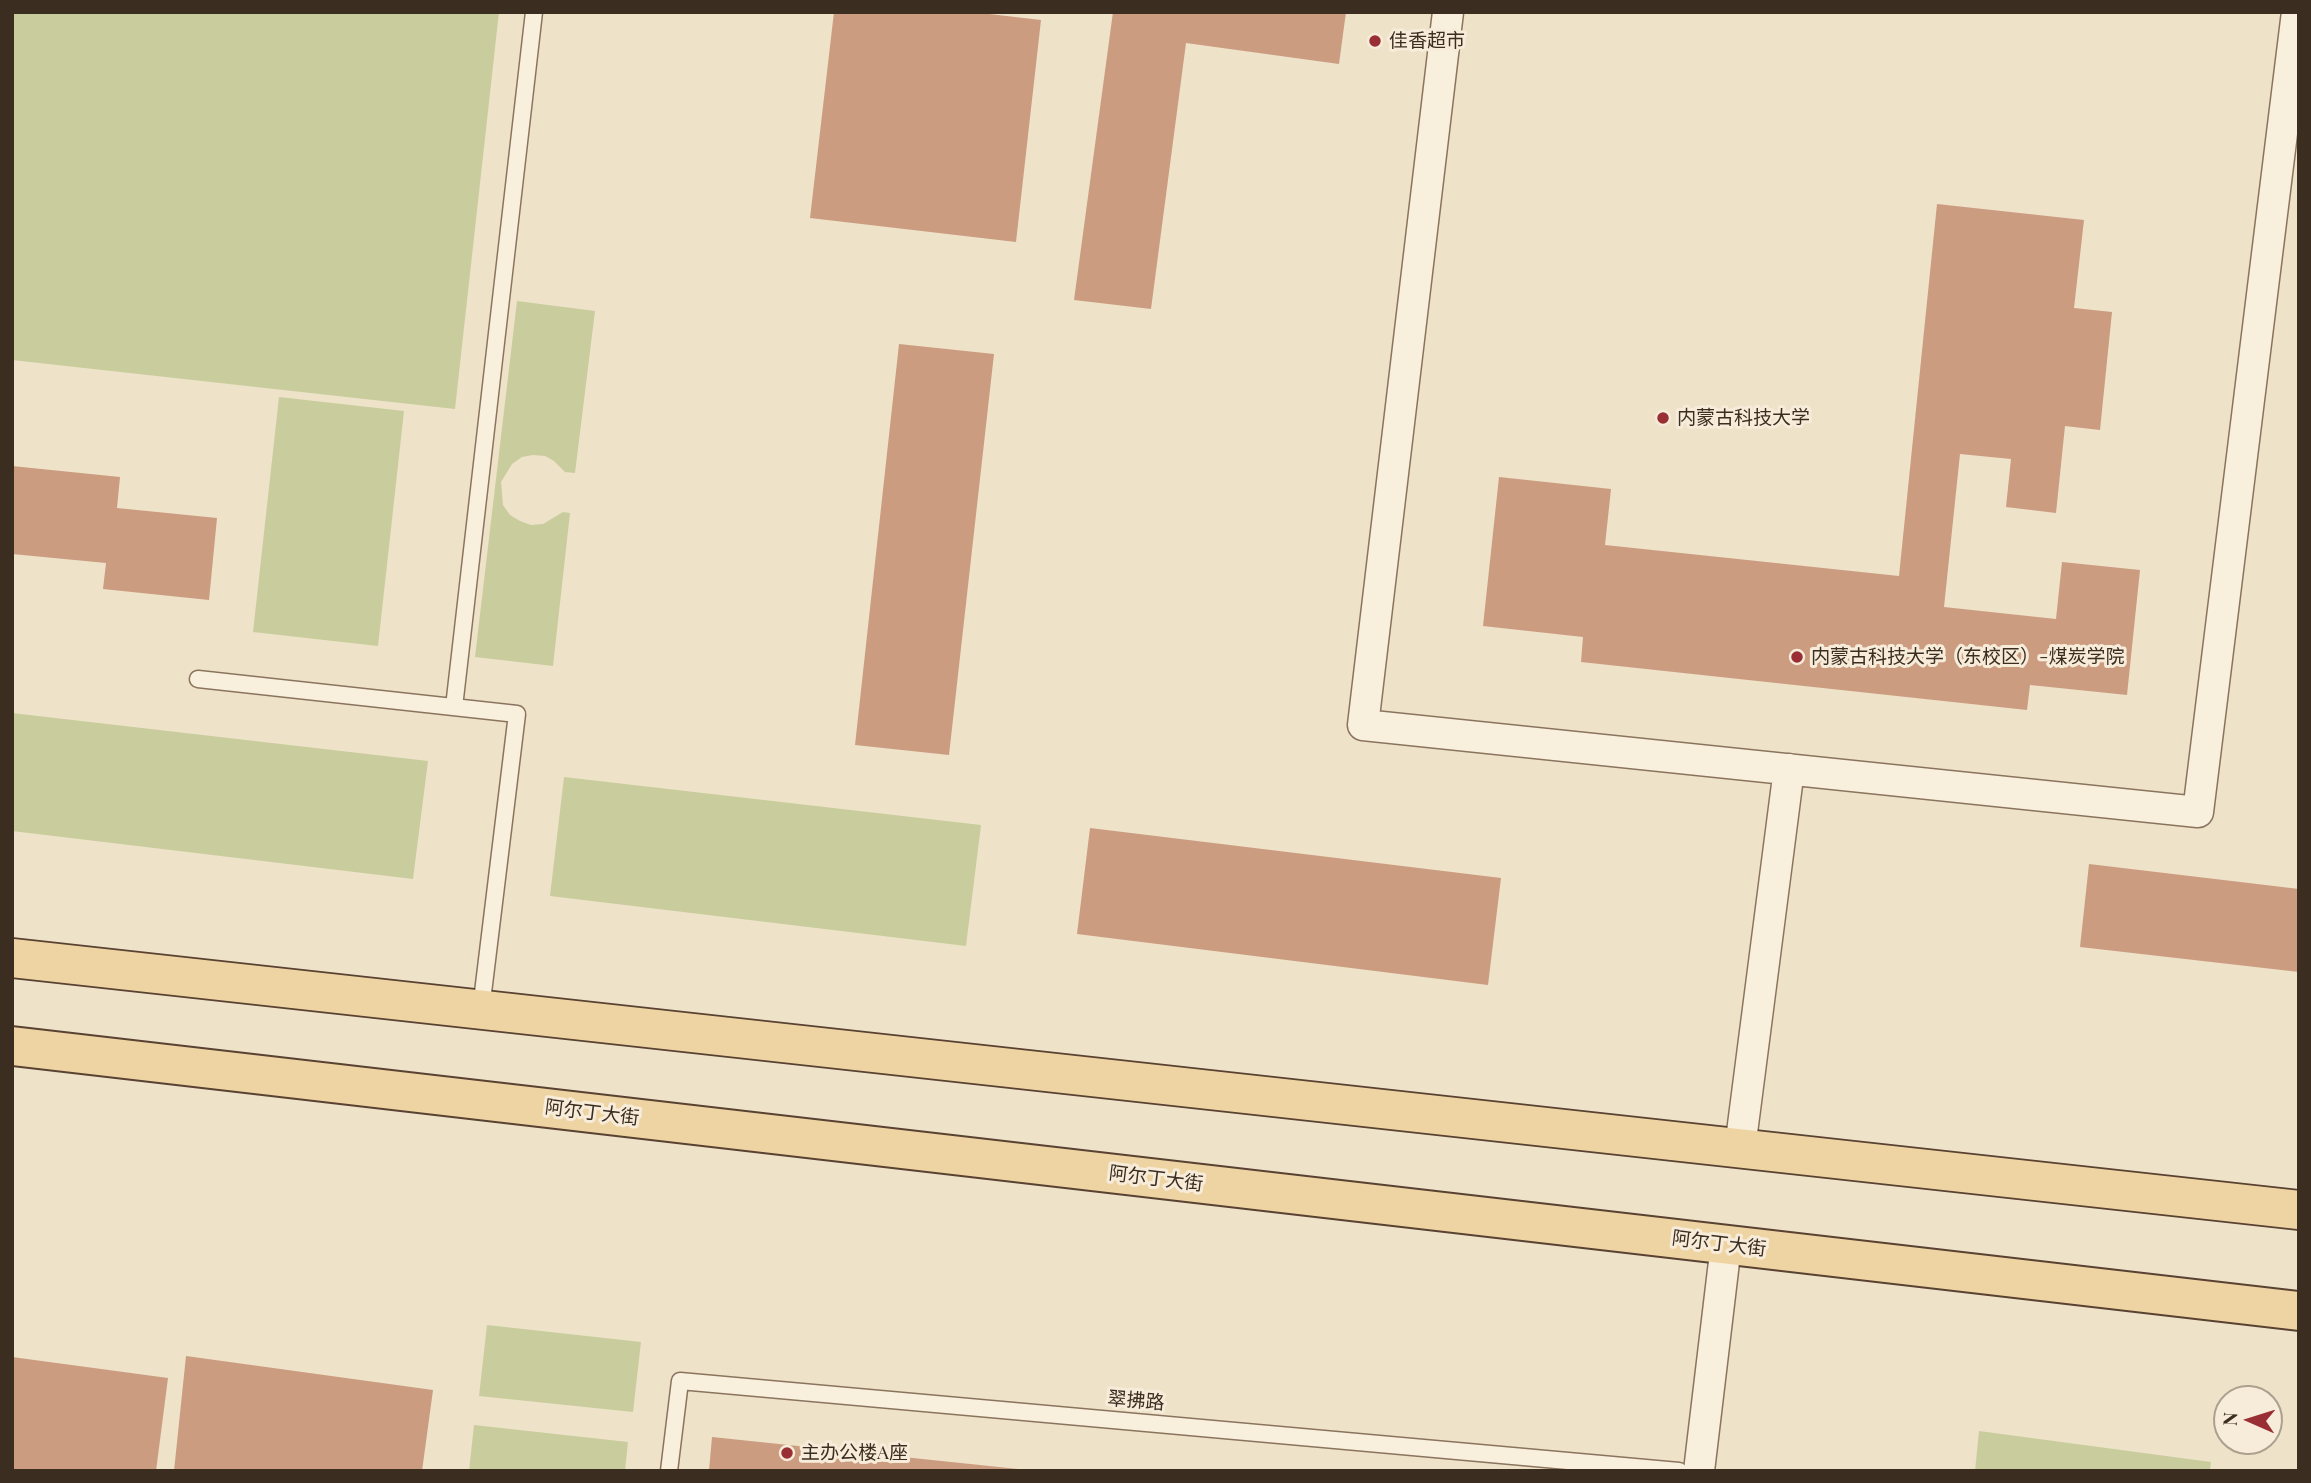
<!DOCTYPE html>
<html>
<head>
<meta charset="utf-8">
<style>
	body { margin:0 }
	#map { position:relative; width:2311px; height:1483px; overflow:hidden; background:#eee2c9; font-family:"Playfair Display",serif }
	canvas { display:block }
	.frame { position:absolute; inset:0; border:14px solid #3c2d21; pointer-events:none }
	.north { position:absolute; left:2213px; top:1385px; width:70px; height:70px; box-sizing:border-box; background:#f6ecd9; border:2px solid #aca08f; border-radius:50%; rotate:273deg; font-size:19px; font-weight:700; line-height:28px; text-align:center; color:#3c2d21 }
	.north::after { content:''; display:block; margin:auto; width:24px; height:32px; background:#992f34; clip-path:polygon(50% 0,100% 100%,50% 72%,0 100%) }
</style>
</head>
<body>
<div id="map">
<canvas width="2311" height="1483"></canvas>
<div class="frame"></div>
<div class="north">N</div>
</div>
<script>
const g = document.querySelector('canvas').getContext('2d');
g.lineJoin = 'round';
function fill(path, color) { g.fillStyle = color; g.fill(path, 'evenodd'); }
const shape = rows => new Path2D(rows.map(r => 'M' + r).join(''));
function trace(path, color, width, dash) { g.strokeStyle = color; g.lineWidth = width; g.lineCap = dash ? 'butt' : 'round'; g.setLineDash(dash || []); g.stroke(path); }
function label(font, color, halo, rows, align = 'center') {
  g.font = font + ' "Playfair Display","Noto Sans SC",serif'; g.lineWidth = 6; g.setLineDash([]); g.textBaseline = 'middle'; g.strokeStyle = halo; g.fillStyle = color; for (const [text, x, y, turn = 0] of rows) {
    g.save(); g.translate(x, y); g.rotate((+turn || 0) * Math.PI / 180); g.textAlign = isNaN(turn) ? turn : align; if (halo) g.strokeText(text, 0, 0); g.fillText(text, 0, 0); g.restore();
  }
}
fill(shape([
	[12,12,499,12,455,409,12,360],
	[517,301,595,311,575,473,565,472,554,461,545,456,533,455,522,457,512,464,501,482,503,505,510,515,520,521,531,525,543,524,563,512,570,513,553,666,475,657],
	[279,397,404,411,378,646,253,632],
	[12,713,428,761,413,879,12,831],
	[564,777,981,825,966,946,550,896],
	[487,1325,641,1342,633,1412,479,1396],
	[474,1425,628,1442,625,1471,469,1471],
	[1979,1431,2211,1462,2210,1471,1975,1471]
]), '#c9cd9d');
fill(shape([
	[834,12,972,12,1041,20,1016,242,810,218],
	[1113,12,1346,12,1339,64,1186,43,1151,309,1074,300],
	[1937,204,2084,220,2074,308,2112,312,2100,430,2065,426,2056,513,2006,507,2011,459,1960,454,1944,607,2056,619,2062,562,2140,570,2127,695,2030,685,2027,710,1581,662,1583,637,1483,626,1499,477,1611,489,1605,545,1899,576],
	[899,344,994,354,949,755,855,745],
	[12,466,120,477,117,508,217,518,209,600,103,589,106,563,12,554],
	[1090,828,1501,878,1488,985,1077,934],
	[2089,864,2299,889,2299,972,2080,947],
	[186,1356,433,1390,422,1471,174,1471],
	[12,1357,168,1378,156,1471,12,1471],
	[712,1437,1018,1469,1018,1471,709,1471]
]), '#cb9c80');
const service = shape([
	[198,679,517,714,481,1009],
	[454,707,534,12],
	[669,1471,680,1381,1679,1471]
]);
const minor = shape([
	[1448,12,1363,725,2198,812,2297,12],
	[1740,1148,1789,769],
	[1699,1471,1726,1245]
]);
const primary = shape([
	[12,958,2299,1210],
	[12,1046,2299,1311]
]);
trace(service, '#8b745e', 19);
trace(minor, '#8b745e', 33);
trace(primary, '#594232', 42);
trace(service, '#f9efdd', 16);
trace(minor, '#f9efdd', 30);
trace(primary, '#efd4a3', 38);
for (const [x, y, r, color] of [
	[1375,41,7,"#992f34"],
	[1663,418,7,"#992f34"],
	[1797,657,7,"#992f34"],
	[787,1453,7,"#992f34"]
]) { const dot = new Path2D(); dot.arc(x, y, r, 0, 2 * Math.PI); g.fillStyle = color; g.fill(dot); trace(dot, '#f6ecd9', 2.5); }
label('19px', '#3c2d21', '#f6ecd9', [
	["佳香超市",1389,41],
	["内蒙古科技大学",1677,418],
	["内蒙古科技大学（东校区）-煤炭学院",1811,657],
	["主办公楼A座",801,1453]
], 'left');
label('19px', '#3c2d21', '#f6ecd9', [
	["阿尔丁大街",592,1113,7],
	["阿尔丁大街",1156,1179,7],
	["阿尔丁大街",1719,1244,7],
	["翠拂路",1136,1401,5]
]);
</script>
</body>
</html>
